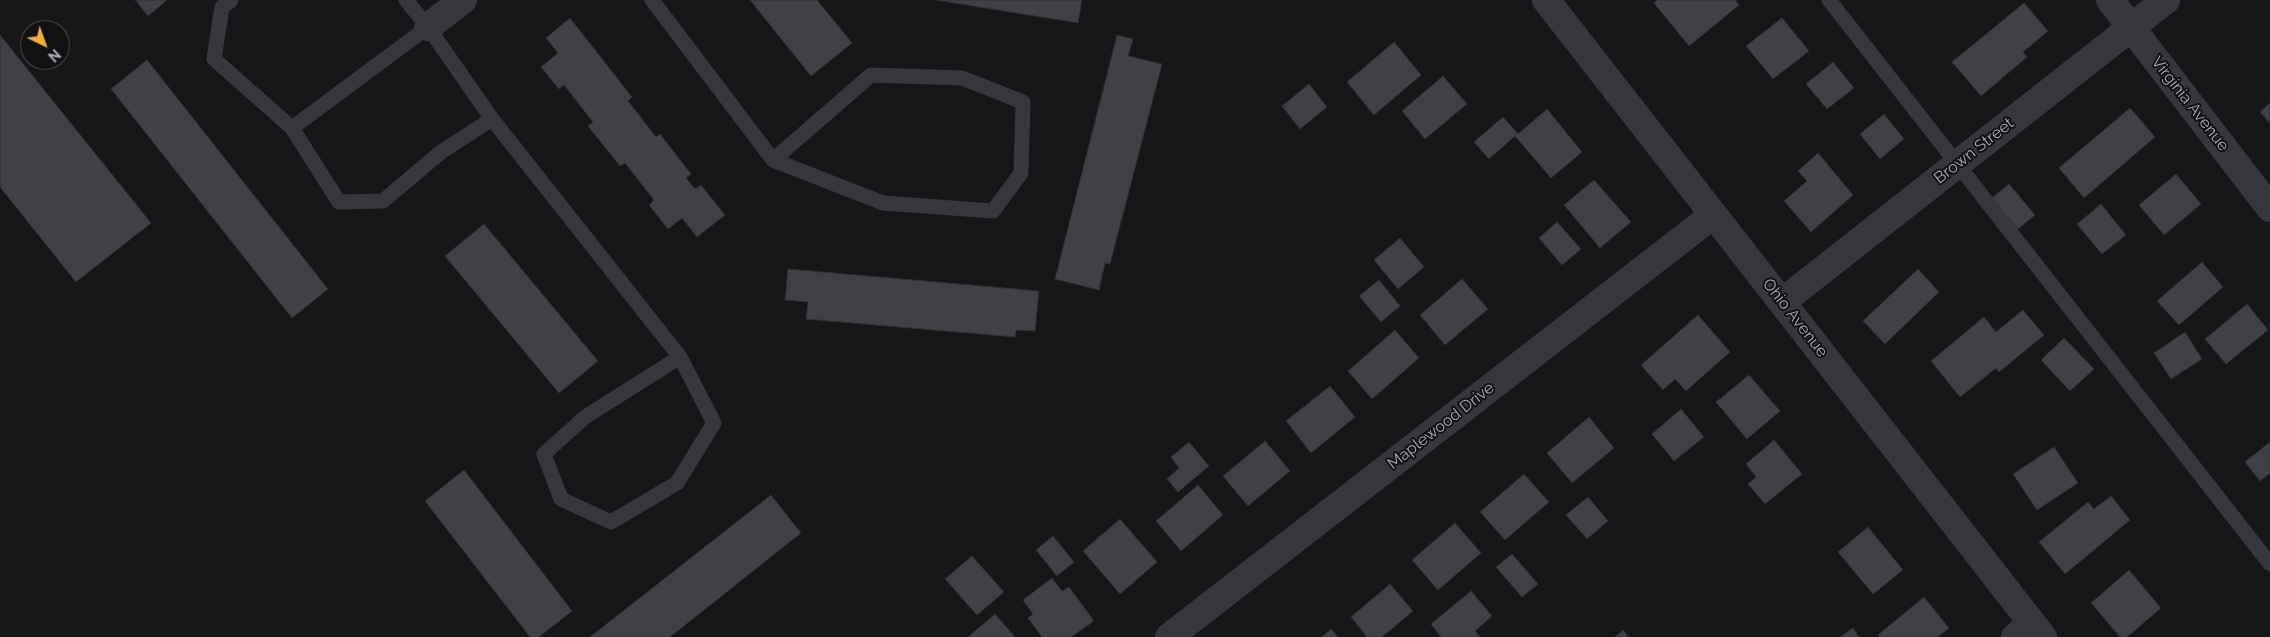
<!DOCTYPE html>
<html>
<head>
<meta charset="utf-8">
<style>
	body { margin:0 }
	#map { position:relative; width:2270px; height:637px; overflow:hidden; background:#161618; font-family:Raleway,sans-serif }
	canvas { display:block }
	.north { position:absolute; left:20px; top:20px; width:50px; height:50px; box-sizing:border-box; background:#111113; border:1px solid #4d4f55; border-radius:50%; rotate:138deg; font-size:14px; font-weight:700; line-height:20px; text-align:center; color:#a8adb8 }
	.north::after { content:''; display:block; margin:auto; width:18px; height:22px; background:#f2b134; clip-path:polygon(50% 0,100% 100%,50% 72%,0 100%) }
</style>
</head>
<body>
<div id="map">
<canvas width="2270" height="637"></canvas>
<div class="north">N</div>
</div>
<script>
const g = document.querySelector('canvas').getContext('2d');
g.lineJoin = 'round';
function fill(path, color) { g.fillStyle = color; g.fill(path, 'evenodd'); }
const shape = rows => new Path2D(rows.map(r => 'M' + r).join(''));
function trace(path, color, width, dash) { g.strokeStyle = color; g.lineWidth = width; g.lineCap = dash ? 'butt' : 'round'; g.setLineDash(dash || []); g.stroke(path); }
function label(font, color, halo, rows, align = 'center') {
  g.font = font + ' Raleway,sans-serif'; g.lineWidth = 4; g.setLineDash([]); g.textBaseline = 'middle'; g.strokeStyle = halo; g.fillStyle = color; for (const [text, x, y, turn = 0] of rows) {
    g.save(); g.translate(x, y); g.rotate((+turn || 0) * Math.PI / 180); g.textAlign = isNaN(turn) ? turn : align; if (halo) g.strokeText(text, 0, 0); g.fillText(text, 0, 0); g.restore();
  }
}
const building = shape([
	[135,0,167,0,148,16,135,0],
	[750,0,817,0,852,43,811,76,750,0],
	[936,0,1082,0,1078,23,936,0],
	[1657,0,1735,0,1739,5,1689,46,1654,3,1657,0],
	[2024,3,2048,31,2023,52,2027,57,1981,96,1952,62,2024,3],
	[570,18,632,97,628,101,656,137,660,134,691,174,686,178,695,189,701,185,725,215,697,237,682,218,668,229,649,205,654,200,625,163,620,166,588,126,593,122,564,85,559,89,541,67,558,53,546,38,570,18],
	[1782,18,1809,51,1773,79,1746,46,1782,18],
	[0,35,151,223,76,282,0,187,0,35],
	[1117,35,1133,39,1128,56,1162,64,1110,264,1105,263,1099,290,1055,279,1117,35],
	[1394,42,1421,75,1374,115,1347,82,1394,42],
	[147,60,328,289,292,318,111,89,147,60],
	[1833,62,1854,88,1827,109,1806,84,1833,62],
	[1443,76,1467,104,1425,139,1402,111,1443,76],
	[1309,84,1327,107,1300,129,1282,106,1309,84],
	[2270,103,2270,123,2260,112,2270,103],
	[2130,108,2155,137,2084,198,2059,168,2130,108],
	[1547,109,1582,152,1551,178,1515,136,1489,159,1474,142,1503,117,1518,134,1547,109],
	[1884,114,1904,139,1880,159,1860,134,1884,114],
	[1818,153,1853,195,1811,232,1784,201,1807,181,1798,171,1818,153],
	[2176,174,2201,204,2164,235,2139,205,2176,174],
	[1594,180,1631,222,1600,248,1564,205,1594,180],
	[2009,184,2035,215,2018,229,1992,198,2009,184],
	[2101,204,2126,235,2102,254,2077,224,2101,204],
	[1557,222,1581,249,1562,265,1539,238,1557,222],
	[484,224,598,361,559,393,445,256,484,224],
	[1400,238,1424,267,1398,289,1374,260,1400,238],
	[2202,262,2223,287,2179,325,2157,301,2202,262],
	[788,269,1039,291,1035,331,1016,330,1015,337,806,319,808,302,785,300,788,269],
	[1918,269,1939,292,1885,344,1863,321,1918,269],
	[1462,279,1488,309,1445,345,1420,315,1462,279],
	[1379,280,1400,306,1381,322,1359,296,1379,280],
	[2247,304,2268,330,2226,364,2205,339,2247,304],
	[2023,310,2044,335,1999,372,1996,368,1960,397,1931,361,1984,317,1996,332,2023,310],
	[1698,315,1730,352,1686,391,1675,379,1663,390,1641,365,1698,315],
	[1395,330,1419,358,1372,399,1348,371,1395,330],
	[2185,332,2202,359,2171,379,2154,353,2185,332],
	[2064,338,2094,369,2070,391,2041,360,2064,338],
	[1749,375,1780,411,1747,439,1716,402,1749,375],
	[1330,386,1355,417,1311,453,1286,421,1330,386],
	[1681,409,1704,437,1674,461,1652,434,1681,409],
	[1589,417,1614,448,1572,483,1547,453,1589,417],
	[1774,440,1802,474,1765,504,1748,484,1756,477,1746,464,1774,440],
	[1265,441,1290,471,1248,506,1223,476,1265,441],
	[1189,442,1209,466,1178,492,1167,479,1179,468,1171,457,1189,442],
	[2270,442,2270,473,2260,481,2245,462,2270,442],
	[2054,447,2078,483,2037,510,2013,474,2054,447],
	[464,470,572,611,539,637,530,637,425,501,464,470],
	[1524,474,1549,502,1505,540,1480,512,1524,474],
	[1198,485,1223,515,1181,551,1156,521,1198,485],
	[771,495,801,533,670,637,590,637,771,495],
	[2111,496,2130,520,2065,574,2039,542,2088,502,2094,509,2111,496],
	[1588,497,1608,521,1587,539,1566,515,1588,497],
	[1120,519,1157,562,1120,594,1083,551,1120,519],
	[1455,523,1481,553,1438,590,1412,560,1455,523],
	[1868,527,1903,570,1873,594,1838,552,1868,527],
	[1053,536,1074,562,1057,576,1036,550,1053,536],
	[1512,554,1538,584,1522,597,1496,567,1512,554],
	[972,556,1004,592,977,615,945,579,972,556],
	[2129,570,2161,608,2127,637,2120,637,2091,603,2129,570],
	[1052,578,1062,591,1069,587,1094,621,1071,637,1042,637,1028,618,1033,614,1023,600,1052,578],
	[1390,584,1413,611,1382,637,1367,637,1351,617,1390,584],
	[1471,591,1492,616,1475,631,1480,637,1441,637,1431,624,1471,591],
	[1924,597,1949,628,1938,637,1880,637,1878,635,1924,597],
	[995,614,1015,637,968,637,995,614],
	[1853,628,1859,637,1840,637,1853,628],
	[1331,629,1338,637,1322,637,1331,629],
	[1623,630,1629,637,1615,637,1623,630]
]);
fill(building, '#404145');
trace(building, '#303034', 1);
trace(shape([
	[231,0,222,7,214,59,292,128,339,202,383,201,441,152,492,119],
	[406,0,428,27,492,119,680,357],
	[652,0,773,160],
	[1829,0,2270,564],
	[871,75,962,78,1023,102,1021,173,993,211,883,203,773,160,871,75],
	[292,128,428,27],
	[680,357,714,423,677,483,611,522,561,499,544,454,585,417,680,357]
]), '#37383d', 15);
trace(shape([
	[1546,0,2043,637],
	[2110,0,2270,208],
	[428,27,463,0],
	[1782,302,2166,0],
	[1169,637,1713,215],
	[2015,637,2032,623]
]), '#37383d', 28);
label('16px', '#a8adb8', '#111113', [
	["Virginia Avenue",2190,104,52],
	["Brown Street",1974,151,-38],
	["Ohio Avenue",1795,318,52],
	["Maplewood Drive",1441,426,-38]
]);
</script>
</body>
</html>
